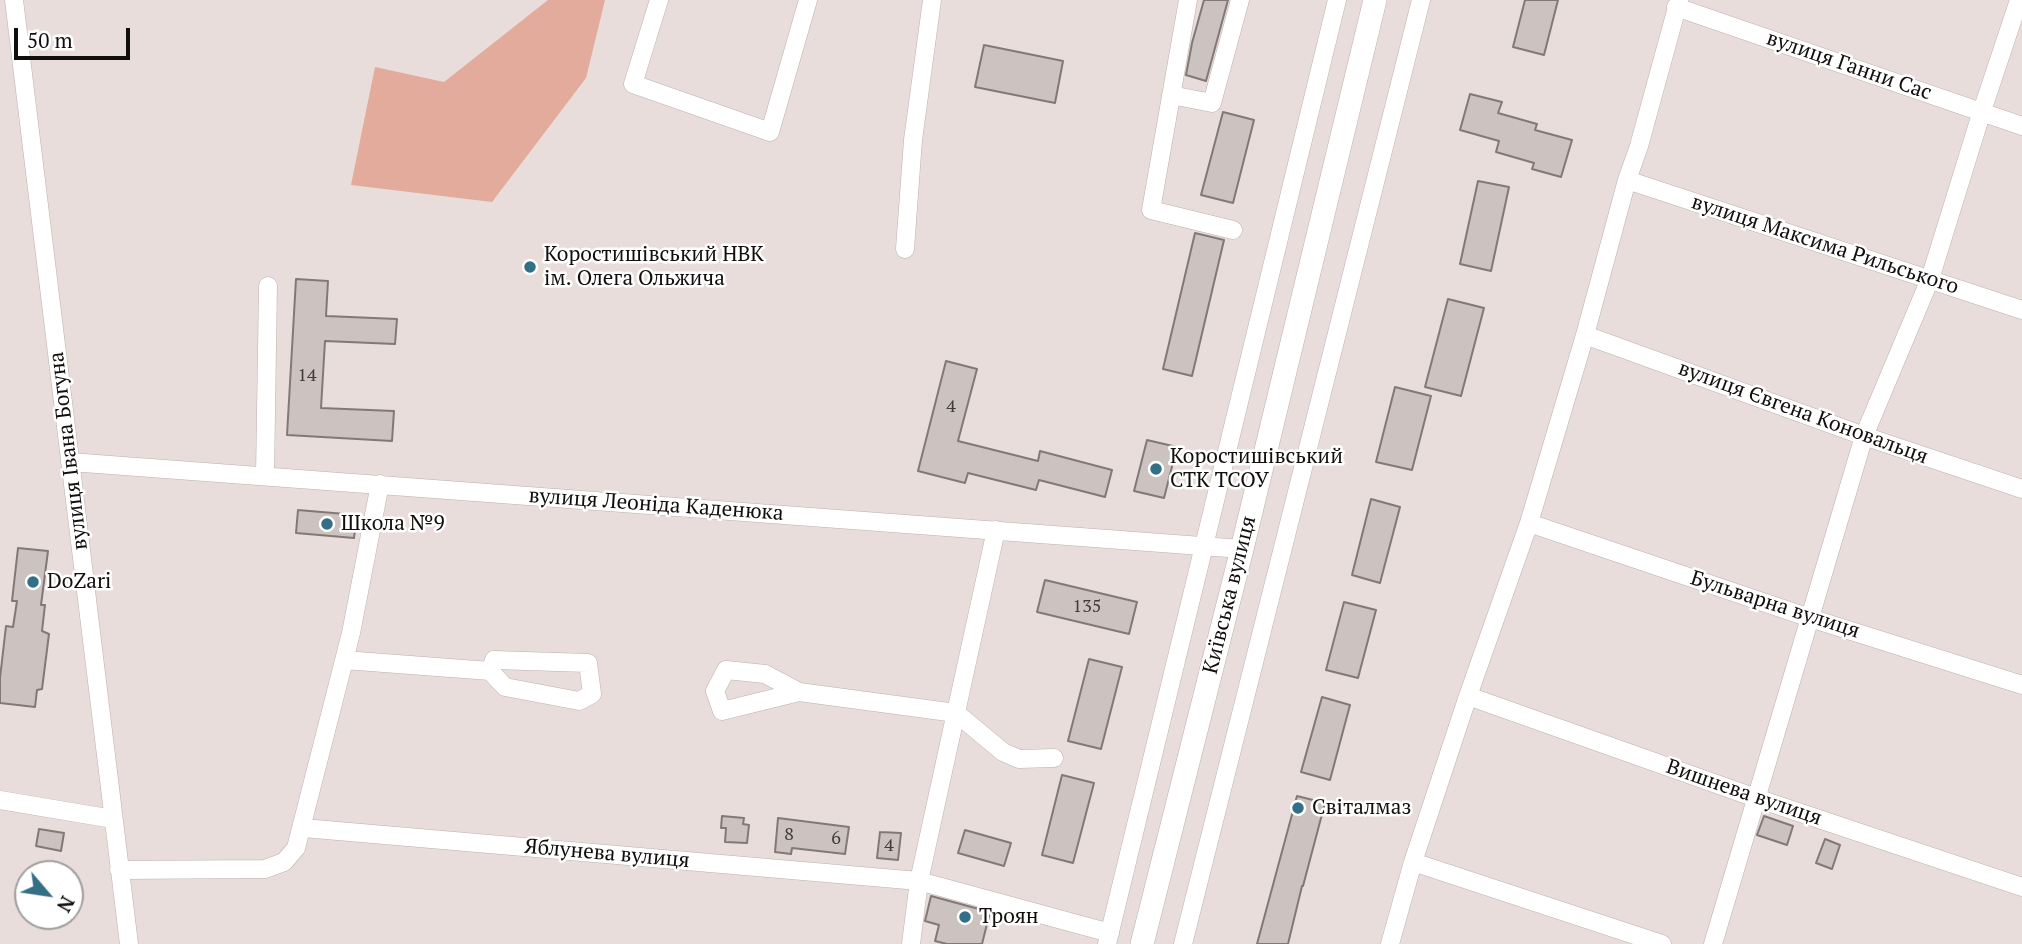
<!DOCTYPE html>
<html>
<head>
<meta charset="utf-8">
<style>
	body { margin:0 }
	#map { position:relative; width:2022px; height:944px; overflow:hidden; background:#e8ddda; font-family:"PT Serif",serif }
	canvas { display:block }
	.north { position:absolute; left:14px; top:860px; width:70px; height:70px; box-sizing:border-box; background:#fff; border:2px solid #a09f9e; border-radius:50%; rotate:119deg; font-size:19px; font-weight:700; line-height:28px; text-align:center; color:#110e0d }
	.north::after { content:''; display:block; margin:auto; width:24px; height:32px; background:#336f86; clip-path:polygon(50% 0,100% 100%,50% 72%,0 100%) }
	.scale { position:absolute; left:14px; top:28px; width:116px; height:32px; box-sizing:border-box; border:4px solid #110e0d; border-top:0; padding-left:9px; font-size:21px; line-height:24px; white-space:nowrap; color:#110e0d; -webkit-text-stroke:5px #fff; paint-order:stroke }
</style>
</head>
<body>
<div id="map">
<canvas width="2022" height="944"></canvas>
<div class="north">N</div>
<div class="scale">50 m</div>
</div>
<script>
const g = document.querySelector('canvas').getContext('2d');
g.lineJoin = 'round';
function fill(path, color) { g.fillStyle = color; g.fill(path, 'evenodd'); }
const shape = rows => new Path2D(rows.map(r => 'M' + r).join(''));
function trace(path, color, width, dash) { g.strokeStyle = color; g.lineWidth = width; g.lineCap = dash ? 'butt' : 'round'; g.setLineDash(dash || []); g.stroke(path); }
function label(font, color, halo, rows, align = 'center') {
  g.font = font + ' "PT Serif",serif'; g.lineWidth = 5; g.setLineDash([]); g.textBaseline = 'middle'; g.strokeStyle = halo; g.fillStyle = color; for (const [text, x, y, turn = 0] of rows) {
    g.save(); g.translate(x, y); g.rotate((+turn || 0) * Math.PI / 180); g.textAlign = isNaN(turn) ? turn : align; if (halo) g.strokeText(text, 0, 0); g.fillText(text, 0, 0); g.restore();
  }
}
fill(shape([
	[548,0,605,0,586,78,492,202,351,185,375,67,444,82]
]), '#e2ab9b');
const building = shape([
	[1204,0,1228,0,1206,81,1186,75,1192,43,1204,0],
	[1525,0,1558,0,1544,55,1513,47,1525,0],
	[984,45,1063,61,1055,103,975,87,984,45],
	[1470,94,1502,102,1498,113,1537,124,1535,130,1572,140,1561,177,1532,169,1534,163,1496,152,1499,141,1460,130,1470,94],
	[1223,112,1254,120,1233,203,1201,195,1223,112],
	[1478,181,1509,187,1491,271,1460,264,1478,181],
	[1195,233,1224,240,1192,376,1163,369,1195,233],
	[296,279,328,281,326,316,397,319,395,344,325,341,321,408,394,411,392,441,287,435,296,279],
	[1448,299,1484,308,1461,396,1425,387,1448,299],
	[946,361,977,369,958,441,1038,461,1040,451,1112,470,1105,497,1039,480,1036,490,968,473,965,483,918,471,946,361],
	[1395,387,1431,396,1412,470,1376,462,1395,387],
	[1147,440,1177,447,1164,498,1134,491,1147,440],
	[1371,499,1400,507,1380,583,1352,575,1371,499],
	[298,510,357,515,354,538,296,533,298,510],
	[18,548,48,551,41,605,45,605,42,631,49,634,42,689,37,690,35,707,0,703,0,678,6,626,13,627,17,601,12,601,18,548],
	[1045,580,1137,602,1129,634,1037,612,1045,580],
	[1344,602,1376,610,1358,678,1326,670,1344,602],
	[1089,659,1122,667,1101,749,1068,741,1089,659],
	[1322,697,1350,705,1330,780,1301,772,1322,697],
	[1062,775,1094,783,1073,863,1042,855,1062,775],
	[1297,796,1325,803,1303,886,1302,886,1288,944,1257,944,1297,796],
	[722,816,744,818,743,824,749,825,747,843,725,842,726,828,721,828,722,816],
	[1764,816,1793,826,1787,845,1757,835,1764,816],
	[778,818,849,827,845,854,792,848,791,854,775,852,778,818],
	[39,829,64,833,61,851,36,846,39,829],
	[965,830,1011,843,1004,866,958,853,965,830],
	[880,832,901,833,898,860,877,858,880,832],
	[1825,839,1840,845,1832,869,1816,863,1825,839],
	[931,896,990,912,982,944,947,944,935,941,939,925,925,921,931,896]
]);
fill(building, '#ccc2bf');
trace(building, '#827976', 2);
const minor = shape([
	[14,0,129,944],
	[659,0,633,84,770,132,808,0],
	[1188,0,1151,210,1233,230],
	[1676,7,2022,126],
	[1171,95,1212,103,1240,0],
	[1627,180,2022,310],
	[905,249,913,140,932,0],
	[1585,335,1864,436,2022,489],
	[70,462,1242,549],
	[265,476,268,286],
	[1529,523,1810,618,2022,685],
	[344,660,490,671,505,687,579,701,592,694,588,663,494,660,490,671],
	[799,692,765,674,726,670,715,691,722,711,799,692,956,713,1003,752,1019,759,1054,758],
	[1468,696,1756,798,2022,887],
	[0,800,113,819],
	[303,828,919,881,1110,933],
	[1413,862,1662,944],
	[119,870,265,869,284,862,296,848,351,633,380,484],
	[911,944,919,881,996,530],
	[1107,944,1337,0],
	[1183,944,1421,0],
	[1390,944,1413,862,1468,696,1529,523,1585,335,1627,180,1639,146,1679,0],
	[1713,944,1864,436,1930,279,1982,111,2019,0]
]);
const major = shape([
	[1142,944,1242,549,1375,0]
]);
trace(minor, '#bbb1ae', 19);
trace(major, '#bbb1ae', 24);
trace(minor, '#fff', 18);
trace(major, '#fff', 23);
for (const [x, y, r, color] of [
	[530,267,7,"#336f86"],
	[1156,469,7,"#336f86"],
	[327,524,7,"#336f86"],
	[33,582,7,"#336f86"],
	[1298,808,7,"#336f86"],
	[965,917,7,"#336f86"]
]) { const dot = new Path2D(); dot.arc(x, y, r, 0, 2 * Math.PI); g.fillStyle = color; g.fill(dot); trace(dot, '#fff', 2.5); }
label('18px', '#403b3a', null, [
	["14",307,376],
	["4",951,407],
	["135",1087,607],
	["8",789,835],
	["6",836,839],
	["4",889,846]
]);
label('21px', '#110e0d', '#fff', [
	["вулиця Ганни Сас",1849,66,19],
	["вулиця Максима Рильського",1825,245,18],
	["вулиця Євгена Коновальця",1803,413,20],
	["вулиця Івана Богуна",69,451,-97],
	["вулиця Леоніда Каденюка",656,505,4],
	["Київська вулиця",1230,595,-76],
	["Бульварна вулиця",1775,605,18],
	["Вишнева вулиця",1744,793,19],
	["Яблунева вулиця",607,854,5]
]);
label('21px', '#110e0d', '#fff', [
	["Коростишівський НВК",544,255],
	["ім. Олега Ольжича",544,279],
	["Коростишівський",1170,457],
	["СТК ТСОУ",1170,481],
	["Школа №9",341,524],
	["DoZari",47,582],
	["Світалмаз",1312,808],
	["Троян",979,917]
], 'left');
</script>
</body>
</html>
